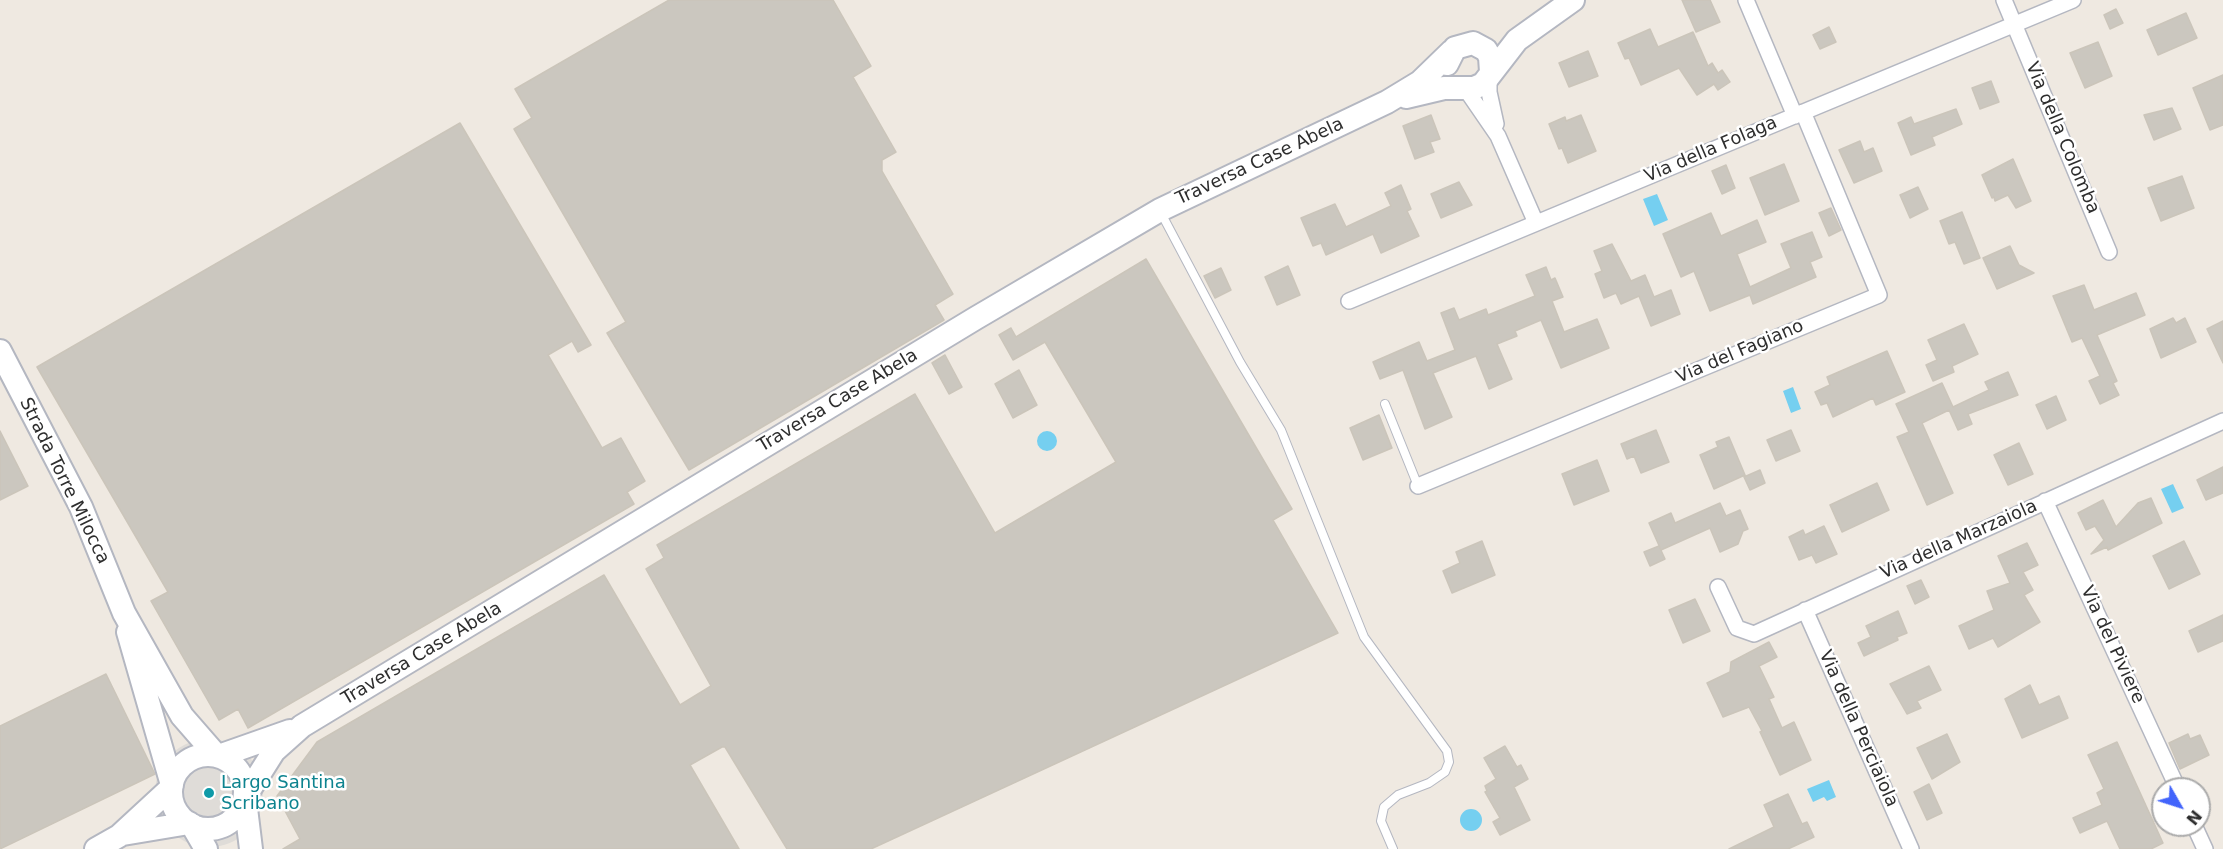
<!DOCTYPE html>
<html>
<head>
<meta charset="utf-8">
<style>
	body { margin:0 }
	#map { position:relative; width:2223px; height:849px; overflow:hidden; background:#efe9e1; font-family:"DejaVu Sans",sans-serif }
	canvas { display:block }
	.north { position:absolute; left:2151px; top:777px; width:60px; height:60px; box-sizing:border-box; background:#fff; border:2px solid #ababab; border-radius:50%; rotate:129deg; font-size:16px; font-weight:700; line-height:24px; text-align:center; color:#2e2e2e }
	.north::after { content:''; display:block; margin:auto; width:21px; height:27px; background:#4264fb; clip-path:polygon(50% 0,100% 100%,50% 72%,0 100%) }
</style>
</head>
<body>
<div id="map">
<canvas width="2223" height="849"></canvas>
<div class="north">N</div>
</div>
<script>
const g = document.querySelector('canvas').getContext('2d');
g.lineJoin = 'round';
function fill(path, color) { g.fillStyle = color; g.fill(path, 'evenodd'); }
const shape = rows => new Path2D(rows.map(r => 'M' + r).join(''));
function trace(path, color, width, dash) { g.strokeStyle = color; g.lineWidth = width; g.lineCap = dash ? 'butt' : 'round'; g.setLineDash(dash || []); g.stroke(path); }
function label(font, color, halo, rows, align = 'center') {
  g.font = font + ' "DejaVu Sans",sans-serif'; g.lineWidth = 5; g.setLineDash([]); g.textBaseline = 'middle'; g.strokeStyle = halo; g.fillStyle = color; for (const [text, x, y, turn = 0] of rows) {
    g.save(); g.translate(x, y); g.rotate((+turn || 0) * Math.PI / 180); g.textAlign = isNaN(turn) ? turn : align; if (halo) g.strokeText(text, 0, 0); g.fillText(text, 0, 0); g.restore();
  }
}
fill(shape([
	'155 793a54 54 0 1 1 108 0a54 54 0 1 1-108 0Z'
]), '#dfdcd8');
fill(shape([
	[1657,194,1668,220,1654,226,1643,199],
	[1793,387,1801,409,1791,413,1783,391],
	'1037 441a10 10 0 1 1 20 0a10 10 0 1 1-20 0Z',
	[2173,484,2184,508,2172,513,2161,489],
	[1829,780,1836,797,1827,801,1824,797,1813,802,1807,789],
	'1460 820a11 11 0 1 1 22 0a11 11 0 1 1-22 0Z'
]), '#75cff0');
const building = shape([
	[669,0,833,0,871,66,853,77,896,152,882,160,882,171,953,294,935,305,944,320,689,470,607,333,626,322,514,129,532,118,515,89,669,0],
	[1682,0,1710,0,1720,22,1696,32,1682,0],
	[2116,9,2123,23,2110,29,2104,15,2116,9],
	[2186,13,2197,38,2158,55,2147,30,2186,13],
	[1829,27,1836,42,1820,49,1813,35,1829,27],
	[1650,29,1658,47,1693,32,1708,66,1712,63,1718,73,1722,70,1730,82,1718,90,1714,84,1697,95,1679,68,1641,85,1629,58,1625,59,1618,43,1650,29],
	[2098,42,2112,76,2085,88,2070,53,2098,42],
	[1588,51,1598,76,1569,87,1559,63,1588,51],
	[2223,75,2223,125,2210,130,2193,88,2223,75],
	[1991,81,1999,102,1980,109,1972,88,1991,81],
	[2172,108,2181,129,2154,140,2144,115,2172,108],
	[1956,109,1962,124,1932,137,1935,145,1911,155,1898,123,1911,117,1914,124,1956,109],
	[1431,115,1440,139,1430,142,1434,152,1415,159,1403,126,1431,115],
	[1581,115,1596,151,1568,163,1562,148,1559,149,1549,124,1565,117,1566,121,1581,115],
	[460,123,591,345,578,352,572,341,548,355,602,448,621,438,645,481,627,492,634,504,248,728,238,709,219,720,151,601,168,592,37,367,460,123],
	[1860,141,1864,152,1873,148,1882,171,1854,183,1839,150,1860,141],
	[2013,159,2031,201,2016,208,2008,195,1995,201,1994,197,1992,198,1982,175,2013,159],
	[1784,164,1799,201,1765,215,1750,178,1784,164],
	[1726,165,1735,188,1722,194,1712,171,1726,165],
	[2182,176,2194,208,2161,221,2148,188,2182,176],
	[1459,182,1472,205,1441,218,1431,194,1459,182],
	[1401,185,1411,209,1407,211,1419,236,1381,253,1373,234,1326,255,1321,243,1313,246,1301,218,1335,204,1346,227,1391,206,1385,193,1401,185],
	[1918,187,1928,209,1910,218,1900,195,1918,187],
	[1831,208,1841,230,1829,236,1819,213,1831,208],
	[1962,212,1980,258,1964,264,1955,242,1949,244,1940,221,1962,212],
	[1711,213,1721,236,1757,220,1766,242,1737,254,1750,287,1791,268,1781,244,1812,232,1822,257,1810,262,1816,277,1753,304,1750,295,1710,311,1694,271,1681,277,1663,234,1711,213],
	[1612,244,1631,281,1645,275,1654,297,1671,290,1680,314,1651,326,1639,296,1621,304,1616,293,1604,298,1595,274,1602,271,1594,251,1612,244],
	[2010,246,2019,265,2034,273,1997,289,1983,258,2010,246],
	[1146,259,1292,509,1273,520,1338,633,871,849,787,849,725,747,722,747,690,765,739,849,283,849,300,839,277,796,317,742,604,575,680,705,711,686,646,569,664,558,657,545,915,394,995,533,1116,462,1045,342,1013,360,999,335,1011,328,1016,337,1146,259],
	[1288,266,1300,295,1277,305,1265,277,1288,266],
	[1546,267,1551,280,1555,278,1563,297,1552,301,1564,332,1597,319,1609,348,1561,368,1541,320,1515,331,1517,336,1497,344,1512,379,1489,389,1476,356,1433,373,1452,417,1425,429,1403,370,1380,379,1373,362,1419,342,1427,361,1455,350,1441,313,1454,308,1459,320,1486,309,1488,315,1535,296,1526,275,1546,267],
	[1221,268,1231,290,1215,298,1204,276,1221,268],
	[2084,285,2094,310,2136,293,2145,315,2097,335,2117,381,2113,383,2119,395,2100,404,2089,381,2100,376,2082,338,2072,342,2053,296,2084,285],
	[2173,318,2176,323,2185,318,2196,342,2161,358,2150,329,2173,318],
	[2223,321,2223,363,2207,329,2223,321],
	[1964,324,1978,354,1952,366,1954,372,1933,381,1926,365,1937,360,1928,340,1964,324],
	[1887,351,1905,392,1876,405,1873,398,1833,417,1827,403,1821,405,1815,392,1830,385,1827,377,1887,351],
	[945,355,962,387,949,394,932,363,945,355],
	[1019,370,1037,405,1013,418,995,384,1019,370],
	[2008,372,2018,395,1968,414,1972,424,1958,430,1949,410,1922,423,1953,493,1927,505,1897,437,1909,432,1896,404,1942,383,1953,407,1989,390,1985,382,2008,372],
	[2056,396,2066,420,2047,429,2036,405,2056,396],
	[1379,415,1392,448,1363,460,1350,428,1379,415],
	[1656,430,1669,462,1641,473,1634,456,1627,459,1621,444,1656,430],
	[1791,430,1800,451,1776,461,1767,440,1791,430],
	[0,431,28,486,0,500,0,431],
	[1729,437,1745,475,1714,489,1700,455,1718,447,1716,442,1729,437],
	[2019,443,2033,474,2008,485,1994,455,2019,443],
	[1597,460,1609,491,1574,505,1562,474,1597,460],
	[2223,467,2223,493,2206,500,2197,480,2223,467],
	[1760,470,1765,483,1750,490,1744,477,1760,470],
	[1877,483,1889,510,1842,532,1830,505,1877,483],
	[2151,498,2162,523,2108,550,2107,547,2091,554,2104,540,2095,526,2086,530,2078,513,2103,500,2116,527,2138,503,2151,498],
	[1720,503,1726,516,1740,510,1748,529,1743,531,1738,544,1720,552,1710,528,1661,550,1649,523,1671,513,1675,523,1720,503],
	[1824,526,1837,554,1816,563,1812,555,1799,560,1789,537,1803,530,1805,535,1824,526],
	[1482,541,1495,575,1452,593,1443,571,1460,563,1456,552,1482,541],
	[2184,541,2200,574,2169,589,2153,556,2184,541],
	[2027,543,2038,565,2023,572,2033,590,2024,595,2040,622,1998,647,1993,638,1969,649,1959,626,1994,610,1987,591,2010,583,1998,556,2027,543],
	[1659,546,1665,559,1650,566,1644,552,1659,546],
	[1921,580,1929,597,1915,604,1907,586,1921,580],
	[1695,599,1710,631,1683,643,1669,610,1695,599],
	[1898,611,1907,633,1897,637,1898,640,1864,656,1858,643,1871,637,1866,626,1898,611],
	[2223,615,2223,641,2198,652,2189,631,2223,615],
	[1769,642,1777,657,1759,666,1774,697,1769,699,1782,728,1794,722,1811,760,1780,775,1760,732,1762,731,1749,707,1723,717,1707,683,1730,672,1731,662,1769,642],
	[1929,666,1941,690,1917,701,1921,708,1907,714,1890,684,1929,666],
	[106,674,155,774,0,849,0,726,106,674],
	[2030,685,2039,705,2059,696,2068,718,2022,738,2005,699,2030,685],
	[1947,734,1960,762,1932,779,1917,748,1947,734],
	[2188,734,2190,739,2200,735,2209,755,2180,769,2169,743,2188,734],
	[2117,742,2163,843,2151,849,2120,849,2107,821,2080,833,2073,818,2102,805,2097,793,2104,789,2088,755,2117,742],
	[1505,746,1517,767,1521,765,1528,779,1514,787,1530,820,1500,835,1493,822,1500,818,1485,792,1487,791,1485,786,1496,779,1484,758,1505,746],
	[1929,784,1942,813,1927,820,1914,792,1929,784],
	[1788,794,1802,824,1807,822,1814,837,1788,849,1729,849,1774,827,1764,805,1788,794]
]);
fill(building, '#cbc7bf');
trace(building, '#cbc5ba', 1.5);
const lane = shape([
	[1160,211,1240,362,1281,430,1364,637,1447,751,1449,762,1445,772,1429,783,1398,795,1384,807,1381,821,1393,849],
	[1385,404,1418,486]
]);
const street = shape([
	[1746,0,1795,116],
	[2004,0,2109,252],
	[1489,77,1489,92,1496,124],
	[1465,88,1498,136,1536,223],
	[1349,301,2073,0],
	[1418,486,1879,295,1803,112],
	[2045,501,2178,789],
	[1718,587,1737,628,1754,634,2223,421],
	[1805,610,1911,849],
	[2194,825,2205,849]
]);
const secondary = shape([
	[1447,64,1455,48,1473,43,1486,50,1490,57,1491,72],
	[1406,97,1444,88,1474,88,1483,84,1517,40,1573,0],
	[0,351,81,507,124,613,182,716,216,755],
	[128,632,172,785],
	'171 792a37 37 0 1 1 74 0a37 37 0 1 1-74 0Z',
	[219,756,290,731],
	[245,797,274,751,302,726,976,318,1160,210,1387,102,1420,82,1452,51],
	[245,800,251,849],
	[192,825,206,849],
	[123,834,189,823],
	[96,849,119,836,171,788]
]);
trace(lane, '#b4b7c1', 10);
trace(street, '#b4b7c1', 18);
trace(secondary, '#b4b7c1', 26);
trace(lane, '#fff', 8);
trace(street, '#fff', 15);
trace(secondary, '#fff', 22);
for (const [x, y, r, color] of [
	[209,793,6,"#0f9aa8"]
]) { const dot = new Path2D(); dot.arc(x, y, r, 0, 2 * Math.PI); g.fillStyle = color; g.fill(dot); trace(dot, '#fff', 2); }
label('18px', '#2e2e2e', '#fff', [
	["Via della Colomba",2062,138,67],
	["Via della Folaga",1711,150,-23],
	["Traversa Case Abela",1260,162,-25],
	["Via del Fagiano",1740,352,-23],
	["Traversa Case Abela",838,401,-31],
	["Strada Torre Milocca",64,481,64],
	["Via della Marzaiola",1959,540,-24],
	["Via del Piviere",2112,645,65],
	["Traversa Case Abela",422,654,-31],
	["Via della Perciaiola",1858,729,66]
]);
label('18px', '#0d838f', '#fff', [
	["Largo Santina",221,783],
	["Scribano",221,804]
], 'left');
</script>
</body>
</html>
